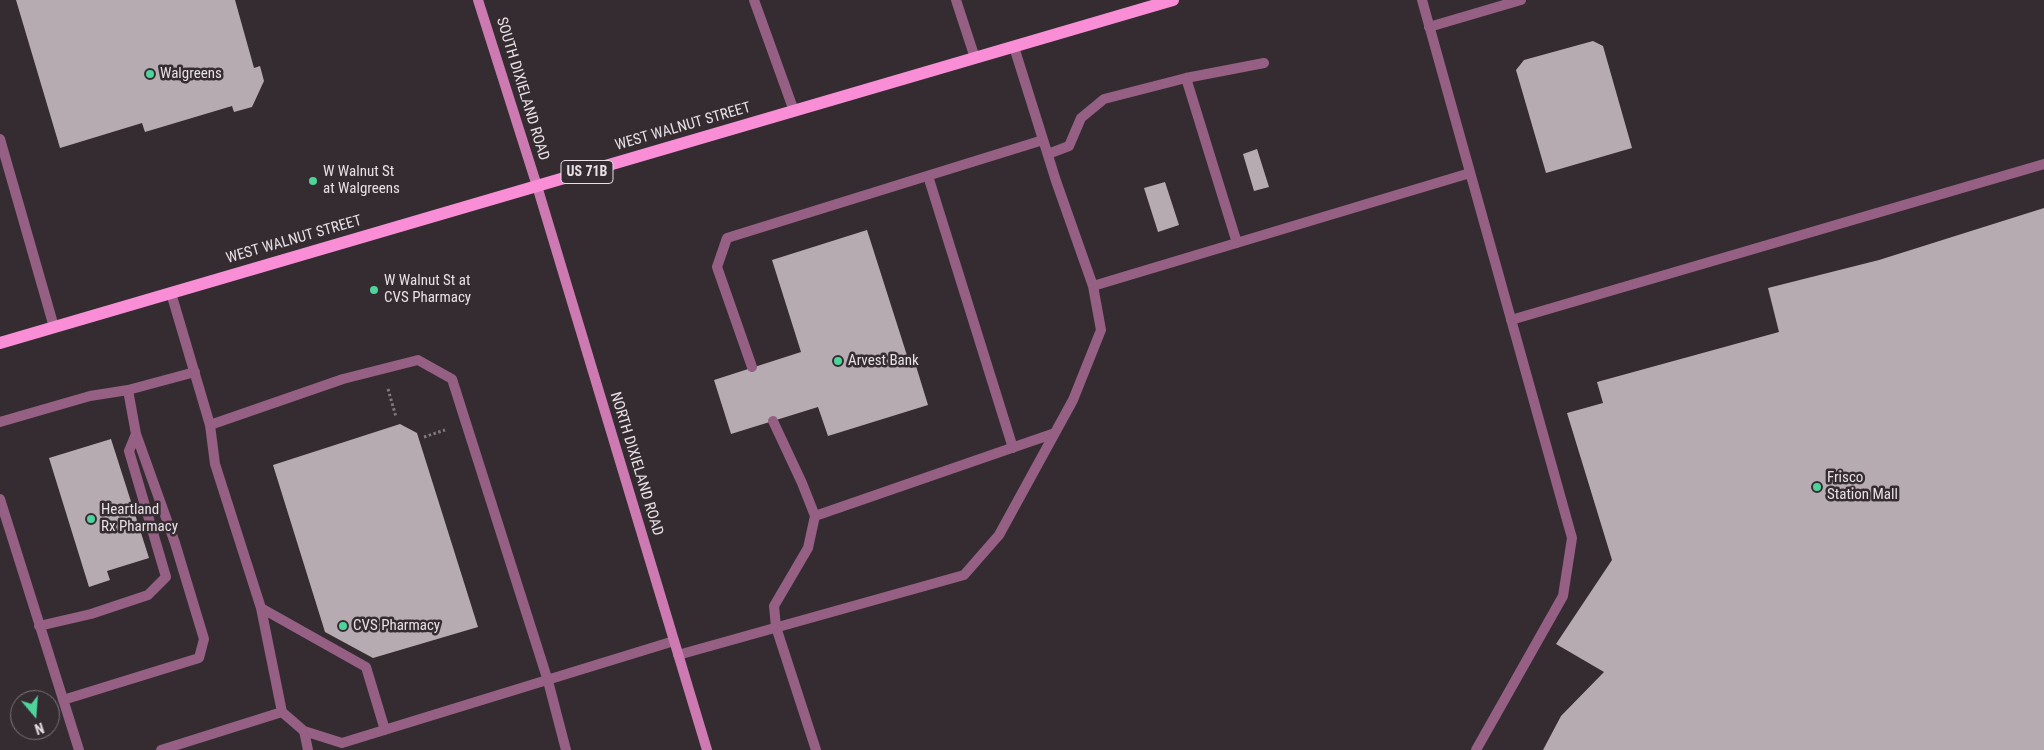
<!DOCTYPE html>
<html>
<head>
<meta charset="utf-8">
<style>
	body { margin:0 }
	#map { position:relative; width:2044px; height:750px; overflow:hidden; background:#352c32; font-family:"Roboto Condensed",sans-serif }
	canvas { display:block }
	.north { position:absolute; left:10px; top:690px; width:50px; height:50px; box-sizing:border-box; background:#352c32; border:1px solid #7c7479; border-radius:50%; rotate:162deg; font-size:14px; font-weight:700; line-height:20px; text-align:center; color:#e7e0e4 }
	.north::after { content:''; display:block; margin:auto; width:18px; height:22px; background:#4ed39a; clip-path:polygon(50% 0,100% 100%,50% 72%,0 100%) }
</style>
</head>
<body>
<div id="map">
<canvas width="2044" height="750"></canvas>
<div class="north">N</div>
</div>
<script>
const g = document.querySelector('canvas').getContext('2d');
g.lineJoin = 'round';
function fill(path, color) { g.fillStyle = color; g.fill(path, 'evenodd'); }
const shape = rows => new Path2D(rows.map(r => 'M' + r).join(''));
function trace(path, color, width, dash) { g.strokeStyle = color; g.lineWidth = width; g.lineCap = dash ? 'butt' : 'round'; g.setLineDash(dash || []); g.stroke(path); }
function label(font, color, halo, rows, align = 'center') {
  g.font = font + ' "Roboto Condensed",sans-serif'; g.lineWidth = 5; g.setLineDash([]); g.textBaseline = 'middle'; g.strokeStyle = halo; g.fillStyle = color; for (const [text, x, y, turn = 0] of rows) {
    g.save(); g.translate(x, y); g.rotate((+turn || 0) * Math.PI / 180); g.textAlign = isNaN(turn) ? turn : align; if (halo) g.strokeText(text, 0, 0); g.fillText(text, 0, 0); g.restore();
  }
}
fill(shape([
	[16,0,235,0,254,68,260,66,264,81,252,107,234,112,232,106,145,132,142,123,60,148],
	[1593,41,1603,46,1632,148,1546,173,1516,70,1524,60],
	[1257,149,1269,187,1254,191,1243,154],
	[1165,182,1179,225,1158,232,1144,188],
	[2044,208,2044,750,1543,750,1561,716,1604,672,1556,644,1612,560,1567,413,1603,403,1597,382,1779,332,1768,288,1879,260],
	[867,230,911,368,916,366,928,405,828,436,818,407,731,434,714,380,801,352,772,260],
	[400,424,417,433,478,627,373,658,325,632,273,465],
	[111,439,149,558,107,571,110,580,89,587,49,458]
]), '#b7abb2');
trace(shape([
	[388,389,396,417],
	[424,437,445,430]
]), '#80787d', 3, [2.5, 2.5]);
trace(shape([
	[754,0,794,111],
	[956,0,975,58],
	[1422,0,1572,538,1563,596,1476,750],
	[1429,27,1521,0],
	[1186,78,1264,63],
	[0,139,54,327],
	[1048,154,1069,146,1081,118,1104,99,1186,78,1237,243],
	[928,176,1013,448],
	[1093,286,1470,173],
	[171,293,210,425],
	[1511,320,2044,164],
	[752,367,717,267,727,238,1043,140],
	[128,390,195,372],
	[773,421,802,483,815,516,808,548,774,606,776,627,816,750],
	[0,422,90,396,128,390,136,434,175,543,204,639,199,658,63,700],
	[0,499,79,750],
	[815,516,1055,433],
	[261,608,366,667,385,730],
	[39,626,91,614,148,595,166,577,129,451,136,434],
	[678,655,964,575,999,535,1073,400,1101,330,1093,286,1056,181,1014,47],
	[282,712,261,608,215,464,210,425,343,379,418,360,452,379,548,681,566,750],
	[304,731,308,750],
	[161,750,282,712,304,731,342,743,674,641]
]), '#956083', 10);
trace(shape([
	[478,0,537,186,707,750]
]), '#cd7ab2', 10);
trace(shape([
	[0,343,1173,0]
]), '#f98ed6', 12);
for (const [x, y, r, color] of [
	[150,74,5,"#4ed39a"],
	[313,181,5,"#4ed39a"],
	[374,290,5,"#4ed39a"],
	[838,361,5,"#4ed39a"],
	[1817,487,5,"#4ed39a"],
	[91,519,5,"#4ed39a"],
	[343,626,5,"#4ed39a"]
]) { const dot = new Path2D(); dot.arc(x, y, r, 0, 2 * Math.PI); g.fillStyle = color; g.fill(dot); trace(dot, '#352c32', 2); }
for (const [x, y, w] of [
	[587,172,52]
]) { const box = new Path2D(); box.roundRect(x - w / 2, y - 11.5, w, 23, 4); g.fillStyle = '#352c32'; g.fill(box); trace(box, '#e7e0e4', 1); }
label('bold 14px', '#e7e0e4', null, [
	["US 71B",587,172]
]);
label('15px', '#e7e0e4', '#352c32', [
	["Walgreens",160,74],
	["W Walnut St",323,172],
	["at Walgreens",323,189],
	["W Walnut St at",384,281],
	["CVS Pharmacy",384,298],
	["Arvest Bank",848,361],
	["Frisco",1827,478],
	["Station Mall",1827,495],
	["Heartland",101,510],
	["Rx Pharmacy",101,527],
	["CVS Pharmacy",353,626]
], 'left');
label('15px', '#e7e0e4', '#352c32', [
	["SOUTH DIXIELAND ROAD",522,89,73],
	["WEST WALNUT STREET",683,127,-16],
	["WEST WALNUT STREET",294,240,-16],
	["NORTH DIXIELAND ROAD",636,464,73]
]);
</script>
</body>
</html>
